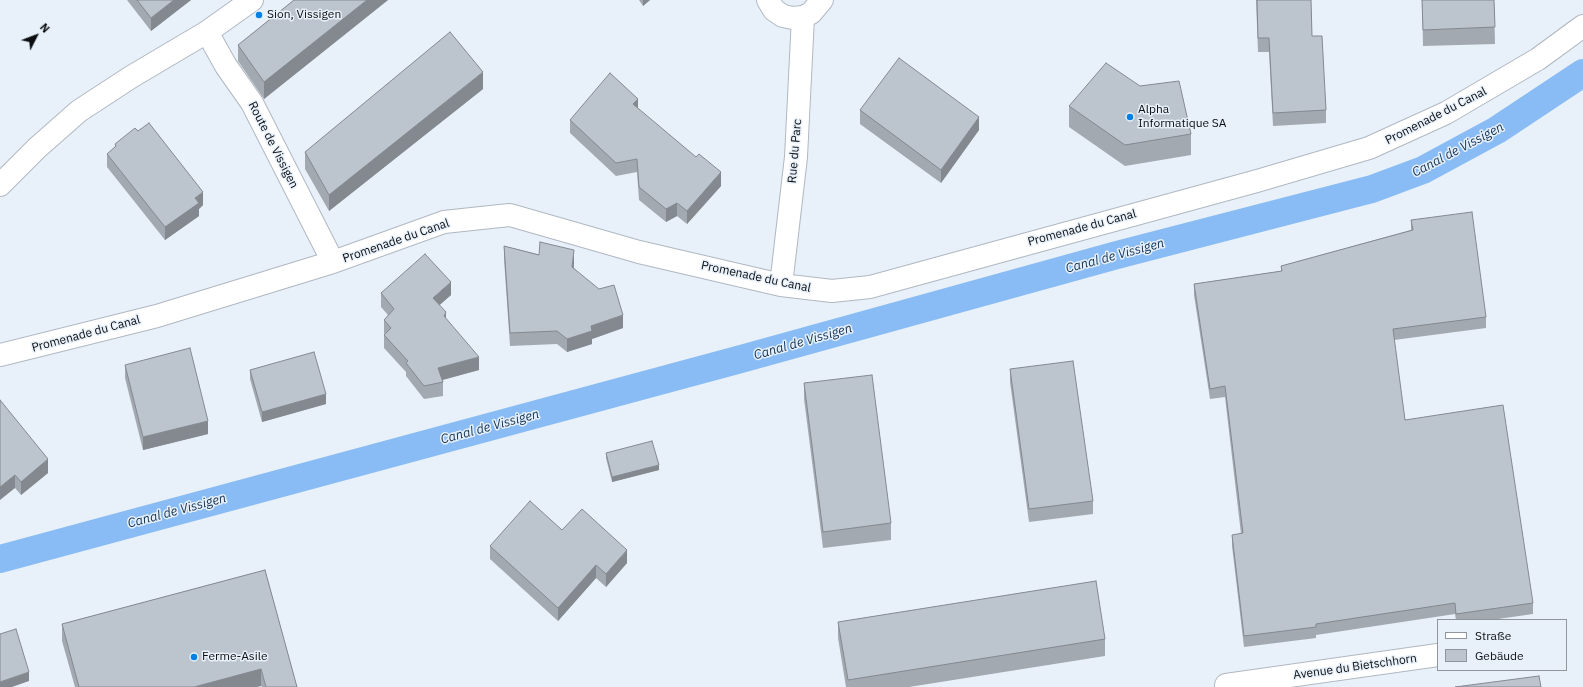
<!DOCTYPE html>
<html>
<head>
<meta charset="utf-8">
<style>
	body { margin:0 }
	#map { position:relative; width:1583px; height:687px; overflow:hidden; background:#e8f1fa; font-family:"IBM Plex Sans",sans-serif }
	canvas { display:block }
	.legend { position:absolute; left:1437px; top:619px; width:130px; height:52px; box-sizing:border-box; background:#e8f1fa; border:1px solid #90969c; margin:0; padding:5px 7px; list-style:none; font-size:12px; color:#0b0d10 }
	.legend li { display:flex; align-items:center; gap:8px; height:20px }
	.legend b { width:20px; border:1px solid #90969c }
	.north { position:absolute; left:16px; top:16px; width:40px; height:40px; -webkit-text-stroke:3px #e8f1fa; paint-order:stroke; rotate:48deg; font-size:11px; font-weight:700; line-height:16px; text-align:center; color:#0b0d10 }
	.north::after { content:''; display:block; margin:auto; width:14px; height:18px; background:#0b0d10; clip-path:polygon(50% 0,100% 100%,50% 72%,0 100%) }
</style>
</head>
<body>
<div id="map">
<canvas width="1583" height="687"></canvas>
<ul class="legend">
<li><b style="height:5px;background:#fff"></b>Straße</li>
<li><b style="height:11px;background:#bcc4cd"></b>Gebäude</li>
</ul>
<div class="north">N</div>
</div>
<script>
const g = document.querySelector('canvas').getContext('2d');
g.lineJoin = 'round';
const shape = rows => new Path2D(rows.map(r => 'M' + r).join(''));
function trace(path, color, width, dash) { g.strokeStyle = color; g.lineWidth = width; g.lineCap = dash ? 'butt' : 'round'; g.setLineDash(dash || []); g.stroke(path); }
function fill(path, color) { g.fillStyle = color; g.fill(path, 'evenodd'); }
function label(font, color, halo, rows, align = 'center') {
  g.font = font + ' "IBM Plex Sans",sans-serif'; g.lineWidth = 3; g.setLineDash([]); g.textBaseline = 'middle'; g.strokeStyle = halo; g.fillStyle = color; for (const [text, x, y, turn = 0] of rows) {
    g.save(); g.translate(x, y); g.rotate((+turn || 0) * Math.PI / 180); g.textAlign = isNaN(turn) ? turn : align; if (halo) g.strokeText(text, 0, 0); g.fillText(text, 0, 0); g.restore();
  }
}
trace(shape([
	[0,559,741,359,1117,255,1372,189,1423,170,1497,130,1583,73]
]), '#89bbf4', 28);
const minor = shape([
	[768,0,774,10,783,16,793,18,803,17,811,13,822,0],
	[207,32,226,66,252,103,333,262],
	[0,185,37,148,79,111,131,77,207,32,252,0],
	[781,285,796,157,803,17],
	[0,355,157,316,333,262,444,222,500,216,510,215,639,252,781,285,832,291,870,287,1257,181,1369,148,1446,113,1538,59,1583,26],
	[1226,687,1226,685,1438,655]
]);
trace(minor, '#b0b8c1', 24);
trace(minor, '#fff', 22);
fill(shape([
	[127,0,191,0,151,31],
	[294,0,388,0,264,99,238,61,238,45],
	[639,0,650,0,643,6],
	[1256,0,1311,0,1312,36,1326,110,1326,123,1273,126,1269,52,1258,52],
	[1422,0,1494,0,1495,44,1423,46],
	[483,89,329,211,305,169,305,152],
	[1069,106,1191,134,1191,155,1125,166,1069,127],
	[638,109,721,186,687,224,677,216,666,222,639,200,637,172,616,176,570,133,570,120],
	[860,110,979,130,941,183,860,124],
	[115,144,203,205,199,209,199,216,165,240,107,167,107,154,115,147],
	[1411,220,1486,317,1486,328,1394,340,1405,420,1533,603,1533,614,1491,620,1456,620,1455,614,1316,635,1316,638,1244,647,1232,546,1232,535,1241,534,1225,397,1210,399,1194,295,1194,284,1281,271,1281,266,1411,230],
	[504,246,574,263,574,268,623,328,592,339,592,344,567,352,557,344,510,346,504,259],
	[381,293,451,295,439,305,446,319,479,370,443,380,443,396,424,399,406,376,406,372,384,348,384,335,385,335,384,333,384,320,388,315,381,307],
	[125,365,208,434,143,450,125,378],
	[1010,369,1093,501,1093,514,1029,522,1010,382],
	[250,370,326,404,262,422,250,379],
	[804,383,891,523,891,540,823,548,804,399],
	[0,400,48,473,21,495,15,488],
	[606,453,659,470,612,482,606,458],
	[562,530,627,563,606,587,596,578,558,621,490,559,490,546],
	[265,570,297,687,262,687,261,686,256,687,75,687,62,641,62,624],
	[838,622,1105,639,1105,656,909,687,846,687,838,638]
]), '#a2a9b0');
fill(shape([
	[174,0,191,0,151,31,151,18],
	[367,0,388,0,264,99,264,82],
	[643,0,650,0,643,6],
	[483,72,483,89,329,211,329,195],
	[638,99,638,112,633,104],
	[979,117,979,130,941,183,941,170],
	[721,172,721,186,687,224,687,211],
	[203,192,203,205,199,209,199,216,165,240,165,227,195,198],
	[677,203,677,216,666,222,666,209],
	[574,250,574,263,572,280,572,267],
	[451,282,451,295,433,311,433,298],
	[446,312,446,325,444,316],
	[623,315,623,328,592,339,592,344,567,352,567,339,591,326],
	[479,357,479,370,438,381,438,368],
	[326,394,326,404,262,422,262,412],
	[208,421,208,434,143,450,143,437],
	[48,459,48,473,21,495,21,482],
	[659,465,659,470,612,482,612,477],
	[15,475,15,488,0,500,0,487],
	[627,550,627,563,606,587,606,574],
	[596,565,596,578,558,621,558,608],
	[261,669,261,686,256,687,194,687],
	[29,672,29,681,12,687,0,687,0,682]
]), '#848990');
const building = shape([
	[137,0,174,0,151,18,137,0],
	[294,0,367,0,264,82,238,45,294,0],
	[1257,0,1311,0,1312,36,1322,36,1326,110,1273,113,1269,38,1258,38,1257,0],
	[1422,0,1494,0,1495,27,1423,30,1422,0],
	[450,32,483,72,329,195,305,152,450,32],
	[899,58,979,117,941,170,860,110,899,58],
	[1106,63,1140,86,1179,81,1191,134,1125,145,1069,106,1106,63],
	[610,73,638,99,633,104,696,157,699,154,721,172,687,211,677,203,666,209,639,187,637,159,616,163,570,120,610,73],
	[149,123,203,192,195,198,199,203,165,227,107,154,116,146,115,144,135,128,138,131,149,123],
	[1472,212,1486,317,1393,329,1405,420,1503,405,1533,603,1456,614,1455,603,1316,624,1316,627,1244,636,1232,535,1243,533,1225,386,1210,389,1194,284,1282,271,1281,266,1413,230,1411,220,1472,212],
	[540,242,574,250,572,267,599,289,614,285,623,315,591,326,592,331,567,339,557,331,510,333,504,246,539,255,540,242],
	[425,254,451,282,433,298,446,312,444,316,479,357,438,368,443,382,424,386,406,363,408,361,384,335,391,328,384,320,394,309,381,293,425,254],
	[190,348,208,421,143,437,125,365,190,348],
	[314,352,326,394,262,412,250,370,314,352],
	[1073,361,1093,501,1029,509,1010,369,1073,361],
	[872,375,891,523,823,532,804,383,872,375],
	[0,400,48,459,21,482,15,475,0,487,0,400],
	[652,441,659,465,612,477,606,453,652,441],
	[530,501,562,530,582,509,627,550,606,574,596,565,558,608,490,546,530,501],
	[265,570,297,687,266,687,261,669,194,687,79,687,62,624,265,570],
	[1096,581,1105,639,848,680,838,622,1096,581],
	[16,629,29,672,0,682,0,634,16,629],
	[1539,676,1541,687,1455,687,1539,676]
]);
fill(building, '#bcc4cd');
trace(building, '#848990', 1);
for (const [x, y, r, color] of [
	[259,15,4,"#007fe5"],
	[1130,117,4,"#007fe5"],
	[194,657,4,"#007fe5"]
]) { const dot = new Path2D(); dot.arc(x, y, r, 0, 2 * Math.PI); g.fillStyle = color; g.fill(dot); trace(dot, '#e8f1fa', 1.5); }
label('12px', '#0b0d10', '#e8f1fa', [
	["Sion, Vissigen",267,15],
	["Alpha",1138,110],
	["Informatique SA",1138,124],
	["Ferme-Asile",202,657]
], 'left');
label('12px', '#0b0d10', '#e8f1fa', [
	["Promenade du Canal",1436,116,-27],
	["Route de Vissigen",273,145,63],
	["Rue du Parc",795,151,-85],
	["Promenade du Canal",1082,228,-15],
	["Promenade du Canal",396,241,-19],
	["Promenade du Canal",756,277,12],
	["Promenade du Canal",86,334,-15],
	["Avenue du Bietschhorn",1355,667,-8]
]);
label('italic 13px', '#103357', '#e8f1fa', [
	["Canal de Vissigen",1458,150,-28],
	["Canal de Vissigen",1115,256,-15],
	["Canal de Vissigen",803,342,-16],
	["Canal de Vissigen",490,427,-15],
	["Canal de Vissigen",177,511,-15]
]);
</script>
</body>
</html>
